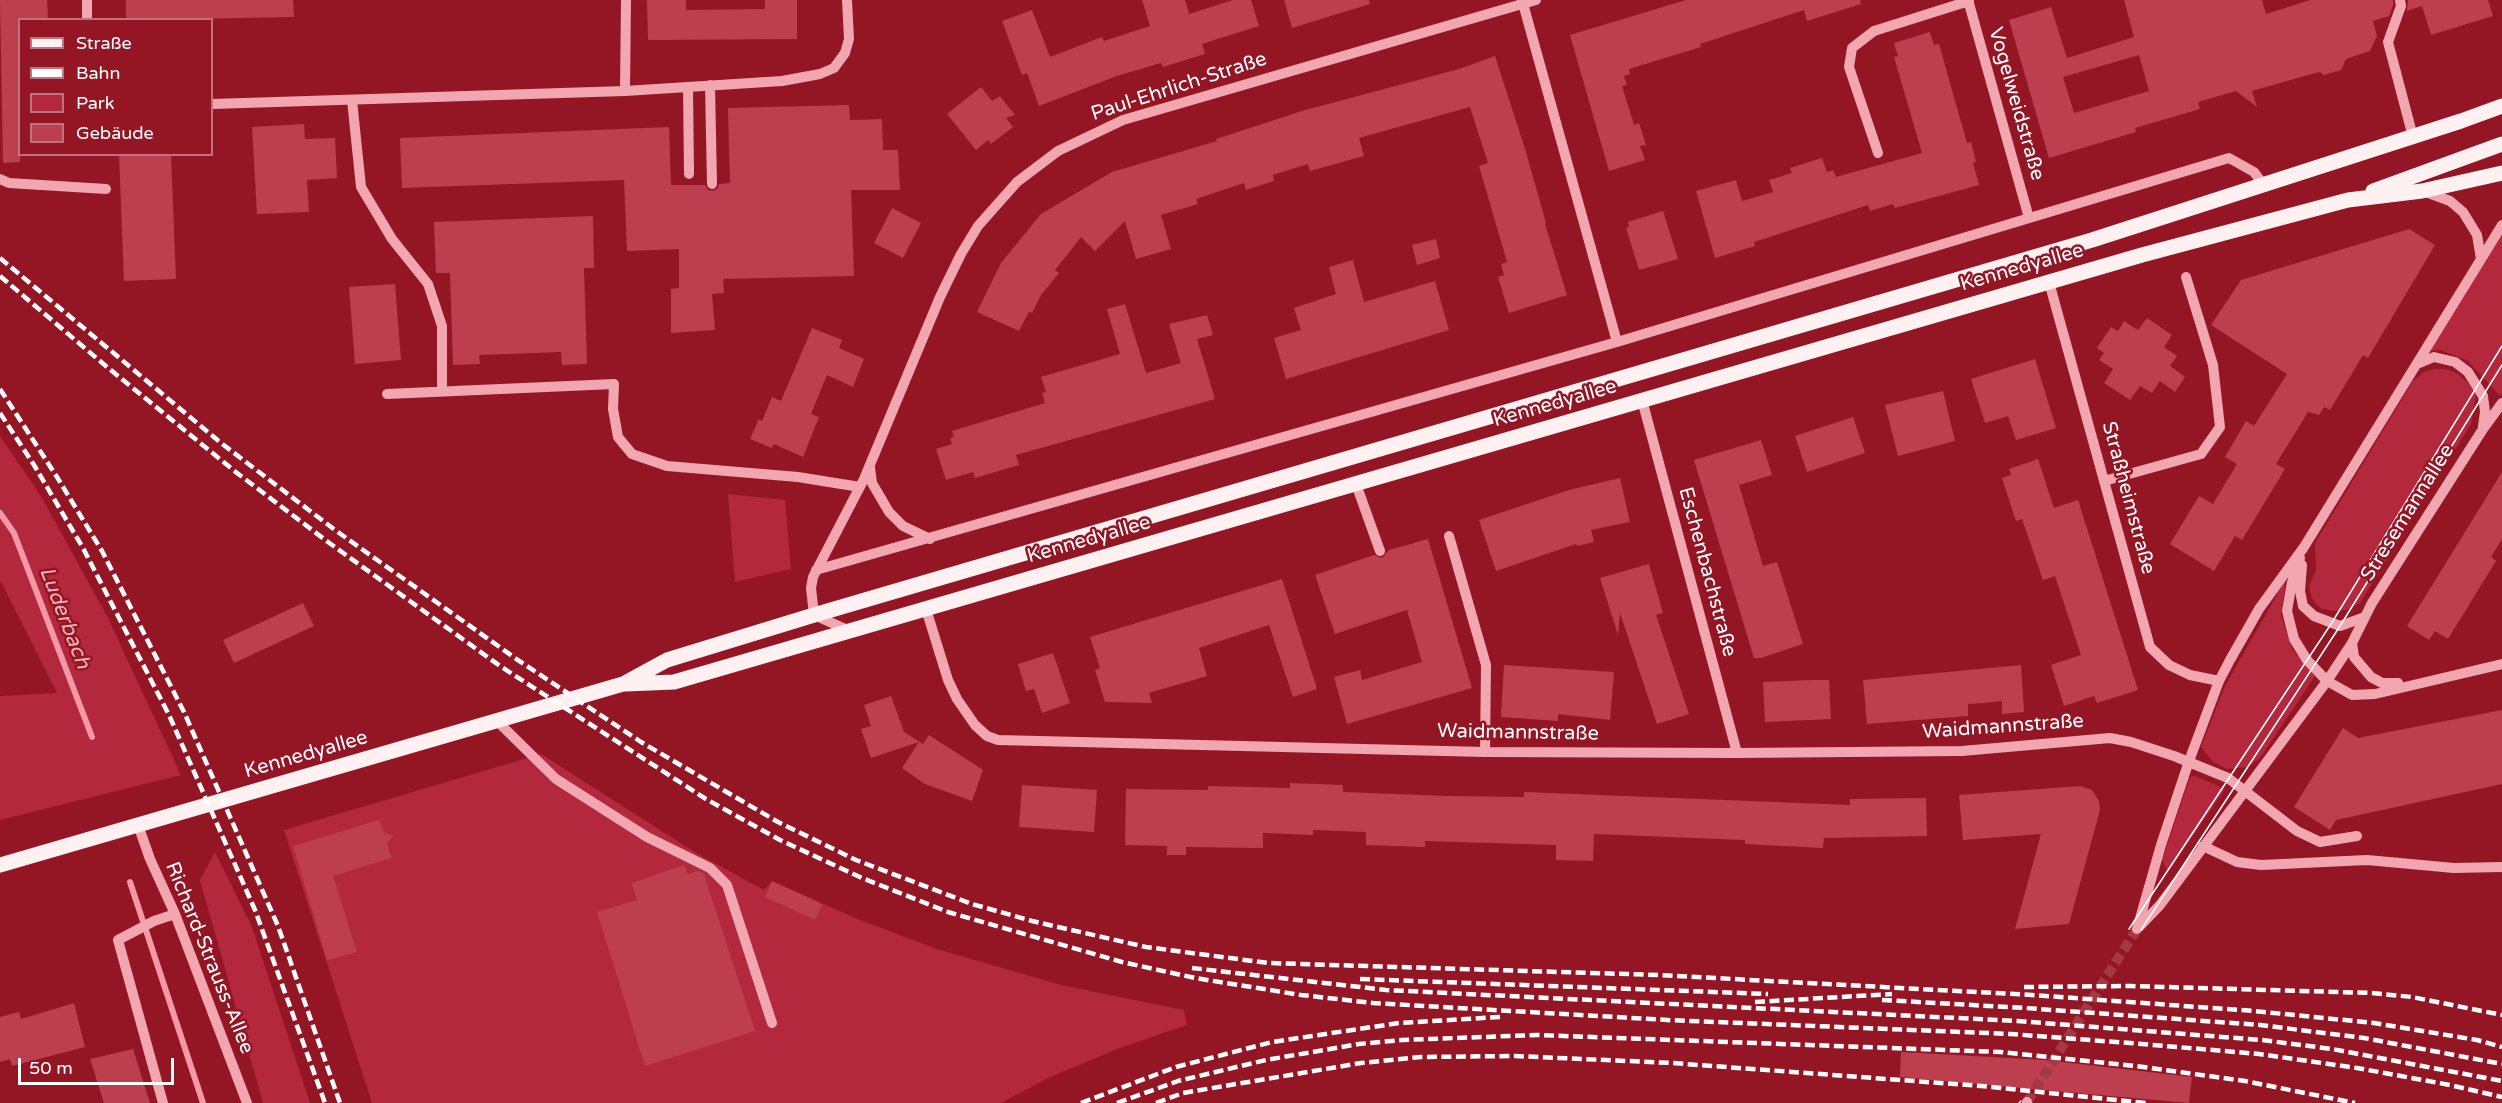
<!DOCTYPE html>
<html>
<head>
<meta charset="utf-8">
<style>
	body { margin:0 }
	#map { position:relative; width:2502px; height:1103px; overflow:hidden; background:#941625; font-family:"Varela Round",sans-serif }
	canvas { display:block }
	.legend { position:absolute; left:18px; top:18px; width:195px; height:138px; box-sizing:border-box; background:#941625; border:2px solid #bf737c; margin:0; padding:8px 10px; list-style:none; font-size:18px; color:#fff }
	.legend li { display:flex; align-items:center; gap:12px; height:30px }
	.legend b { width:30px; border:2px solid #bf737c }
	.scale { position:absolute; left:18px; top:1058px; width:156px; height:27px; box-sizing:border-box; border:3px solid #fff; border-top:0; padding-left:8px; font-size:18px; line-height:21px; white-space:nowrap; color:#fff; -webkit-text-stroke:4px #941625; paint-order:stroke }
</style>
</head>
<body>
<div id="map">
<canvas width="2502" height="1103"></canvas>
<ul class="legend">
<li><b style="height:8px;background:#fff0f1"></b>Straße</li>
<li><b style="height:8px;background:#fff"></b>Bahn</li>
<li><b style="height:16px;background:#b3283c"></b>Park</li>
<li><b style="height:16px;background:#bc3e4f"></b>Gebäude</li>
</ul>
<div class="scale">50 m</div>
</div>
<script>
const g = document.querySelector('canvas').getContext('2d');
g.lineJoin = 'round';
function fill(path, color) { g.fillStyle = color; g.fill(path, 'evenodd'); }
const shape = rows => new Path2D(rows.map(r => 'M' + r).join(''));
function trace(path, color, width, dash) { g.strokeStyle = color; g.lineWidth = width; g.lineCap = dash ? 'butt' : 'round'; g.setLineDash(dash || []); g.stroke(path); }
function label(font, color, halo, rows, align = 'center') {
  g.font = font + ' "Varela Round",sans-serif'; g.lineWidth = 5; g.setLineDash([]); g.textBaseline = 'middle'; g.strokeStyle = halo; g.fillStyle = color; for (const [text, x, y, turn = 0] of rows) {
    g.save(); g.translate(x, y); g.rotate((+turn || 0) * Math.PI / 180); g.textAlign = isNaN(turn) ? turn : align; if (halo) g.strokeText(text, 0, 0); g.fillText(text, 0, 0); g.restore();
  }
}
fill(shape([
	[2502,233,2502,393,2500,396,2467,360,2440,350,2430,351],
	[2434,369,2446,369,2458,374,2468,383,2476,394,2471,424,2360,603,2346,610,2333,611,2320,608,2312,599,2309,586,2316,571,2315,543,2413,381,2424,372],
	[0,436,42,498,108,618,181,775,0,820,0,696,57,693,0,580],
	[728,494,785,500,791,569,735,582],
	[2286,579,2281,615,2292,649,2315,676,2260,758,2248,767,2227,769,2213,762,2201,747,2225,686],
	[541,754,696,853,764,890,772,881,860,920,937,949,1061,985,1184,1010,1187,1025,1117,1049,1046,1079,1001,1103,372,1103,284,830],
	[2195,776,2225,789,2168,872,2162,860,2190,777],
	[215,852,252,927,310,1103,263,1103,200,880]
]), '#b3283c');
trace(shape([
	[0,513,14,533,92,737],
	[130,882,203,1103]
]), '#f498a6', 6);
fill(shape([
	[0,0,47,0,48,20,20,20,20,162,3,163],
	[126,0,293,0,294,17,126,20],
	[647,0,686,0,686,10,765,9,765,0,797,0,797,39,648,40],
	[1142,0,1185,0,1189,14,1233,0,1251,0,1259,26,1202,44,1205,54,1163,67,1161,63,1117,76,1039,106,1027,73,1022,75,1002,21,1032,10,1050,57,1102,37,1104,41,1150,26],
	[1284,0,1369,0,1370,4,1292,28],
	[1686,0,1860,0,1861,4,1807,21,1804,10,1700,44,1701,47,1629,69,1630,74,1624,76,1627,85,1622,86,1634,125,1639,123,1646,145,1640,146,1645,160,1609,171,1570,35],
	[2124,0,2262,0,2266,14,2310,0,2393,0,2393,5,2389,16,2373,21,2377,36,2370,51,2346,59,2341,70,2324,75,2320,72,2301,77,2252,91,2257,107,2236,91,2198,102,2200,109,2135,128,2136,132,2049,158,2009,20,2051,7,2067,58,2134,37],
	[2139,55,2149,91,2074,113,2063,77],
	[2408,0,2488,0,2493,16,2431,35,2422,6,2407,11],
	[1930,32,1934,45,1939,44,1967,143,1971,142,1976,162,1973,163,1979,185,1895,208,1893,204,1870,211,1868,205,1754,242,1755,246,1715,258,1696,191,1736,180,1742,201,1773,192,1769,180,1792,173,1790,168,1822,158,1827,172,1833,170,1836,177,1922,153,1894,57,1898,56,1894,43],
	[1495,56,1526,152,1546,223,1545,224,1567,295,1509,313,1498,277,1504,275,1501,264,1507,262,1479,166,1488,163,1470,107,1359,138,1364,156,1310,171,1308,164,1273,175,1274,181,1246,190,1244,183,1196,199,1198,204,1161,215,1171,249,1136,259,1125,221,1095,251,1081,237,1055,270,1059,273,1041,295,1032,313,1029,312,1019,331,977,312,1001,263,1041,214,1112,172,1217,141,1216,139,1302,111,1459,69],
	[981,87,992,101,1000,96,1015,115,1006,118,1013,127,991,144,988,140,976,150,947,114],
	[849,105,850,120,882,119,883,150,898,150,900,190,851,190,854,276,723,279,724,293,712,294,715,330,671,333,671,289,679,288,679,249,627,251,624,180,402,188,400,138,669,127,671,185,705,185,708,190,713,191,718,188,719,184,730,183,728,108],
	[304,124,305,139,335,138,337,178,307,180,309,212,257,214,252,127],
	[119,154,171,154,176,279,124,281],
	[892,208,921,223,903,258,874,243],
	[1663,211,1678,259,1639,270,1626,228,1629,227,1628,222],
	[593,216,594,268,584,268,587,364,562,365,561,352,479,355,480,364,453,365,450,273,436,273,434,222],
	[2409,229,2435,245,2368,358,2363,355,2330,410,2324,407,2319,415,2308,412,2276,464,2285,469,2242,540,2235,536,2214,571,2170,544,2199,496,2213,504,2237,464,2225,457,2246,421,2254,426,2287,374,2211,325,2241,280],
	[1436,239,1440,258,1417,265,1412,245],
	[1353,260,1364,302,1435,281,1449,330,1286,379,1274,338,1301,330,1294,308,1336,294,1329,267],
	[395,284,401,360,355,364,349,287],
	[1125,304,1146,373,1181,363,1169,324,1207,315,1213,335,1197,339,1215,399,1016,455,1019,465,975,478,973,472,946,480,936,449,952,444,950,438,954,437,952,431,1045,403,1042,393,1046,392,1041,377,1120,354,1107,309],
	[2147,318,2172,335,2164,347,2177,356,2170,366,2185,377,2175,392,2160,381,2152,393,2140,386,2130,400,2104,383,2113,369,2099,360,2104,353,2097,348,2111,327,2118,331,2124,321,2138,330],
	[812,328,842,340,839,348,864,359,853,387,827,375,811,414,819,417,803,457,774,444,772,448,750,439,759,419,762,421,772,397,781,401],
	[2035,359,2056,428,2016,440,2008,416,1985,423,1971,379],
	[1943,391,1955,441,1898,456,1885,405],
	[1853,417,1865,453,1807,472,1795,436],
	[1761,440,1772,475,1739,485,1763,566,1777,562,1803,644,1761,658,1754,658,1694,460],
	[2038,459,2054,508,2078,500,2138,690,2097,703,2094,696,2064,706,2051,665,2081,655,2055,576,2043,580,2022,519,2016,521,2002,478,2011,475,2009,469],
	[2502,472,2502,539,2491,557,2496,561,2448,639,2435,631,2429,640,2407,626],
	[1620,478,1630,522,1591,530,1594,542,1577,546,1576,544,1496,571,1479,520,1569,490],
	[1428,539,1472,688,1347,724,1334,677,1360,670,1362,680,1422,662,1407,610,1335,634,1315,575,1374,555,1382,558,1389,550],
	[1649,564,1663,613,1656,615,1689,714,1657,724,1620,613,1618,635,1600,578],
	[1282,579,1317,689,1293,697,1269,625,1199,648,1207,676,1149,693,1152,703,1105,702,1095,670,1100,668,1090,637],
	[303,603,314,626,234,663,223,640],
	[1053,653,1070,703,1042,713,1034,689,1026,691,1018,664],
	[1504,665,1614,672,1610,720,1558,714,1558,721,1501,717],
	[2021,665,2024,712,2002,714,2002,701,1985,703,1968,704,1968,716,1867,724,1863,680],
	[1812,680,1829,680,1831,719,1765,722,1763,682],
	[891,696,904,732,923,744,929,735,983,770,972,801,925,784,902,768,919,742,871,758,861,729,871,726,864,705],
	[2502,710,2502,784,2336,820,2330,830,2294,807,2343,728,2358,738],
	[1290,783,1343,785,1343,792,1447,796,1524,797,1524,792,1850,805,1850,799,1926,798,1927,836,1824,838,1823,848,1745,844,1745,840,1594,834,1593,861,1556,860,1556,845,1425,841,1425,847,1366,845,1366,832,1313,830,1313,835,1263,833,1263,848,1186,847,1186,855,1167,855,1167,846,1125,845,1126,789,1208,790,1208,786,1290,788],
	[1022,785,1097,790,1094,832,1019,827],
	[2080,786,2092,790,2099,801,2100,810,2069,924,2015,929,2041,834,1963,840,1959,795],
	[379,820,385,833,393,835,387,844,392,858,333,876,357,952,327,960,293,846],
	[684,865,688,874,699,871,704,874,755,1031,645,1066,597,912,637,900,632,883],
	[772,881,822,904,815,920,765,897],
	[74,1003,85,1047,12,1066,10,1059,0,1062,0,1017,19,1012,21,1019],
	[133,1049,150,1103,104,1103,90,1059],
	[1901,1052,2045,1060,2192,1077,2189,1103,1900,1077]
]), '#bc3e4f');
trace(shape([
	[2027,1102,2137,929]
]), '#a43946', 10, [10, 5]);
trace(shape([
	[87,0,87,20],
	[1522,0,1617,342],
	[1968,0,2029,218],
	[2400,0,2401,6,2388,42,2413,137],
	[710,85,712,184],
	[688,87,689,174],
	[625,91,626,0],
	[352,100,361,187,392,239,428,284,442,326,442,391],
	[212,104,625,91,782,81,820,74,834,68,845,53,849,39,847,0],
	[1878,153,1849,67,1852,48,1874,31,1969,1],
	[0,179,9,183,106,189],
	[2423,191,2450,201,2463,212,2477,235,2481,259],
	[2049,282,2150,647,2169,665,2190,675,2219,681],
	[2417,364,2434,357,2455,362,2468,372,2483,396,2485,412,2483,426],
	[387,394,614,384,613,409,618,437,632,454,667,466,798,477,860,487],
	[1642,400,1737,753],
	[870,467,872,483,889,512,903,526,930,539],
	[2104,481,2201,454,2220,427,2213,365,2186,277],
	[1356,484,1380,551],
	[1449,536,1486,665,1485,752],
	[2300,558,2292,582,2287,611,2294,639,2307,660,2327,681,2352,695,2375,694,2502,664],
	[2302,565,2300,591,2303,606,2314,616,2340,626,2365,617],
	[816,570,1617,342,2229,158,2254,172,2263,184],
	[926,609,948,680,957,699,975,725,987,736,998,740,1485,752,1737,753,1962,751,2110,738,2131,742,2174,756,2228,778,2297,831,2320,842,2357,836],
	[850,631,814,615,811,588,813,577,864,479,940,297,961,254,978,226,1017,182,1058,151,1123,120,1536,0],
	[2352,643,2354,657,2371,677,2382,683,2398,683],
	[497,721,556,779,647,837,710,868,727,885,772,1023],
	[138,825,150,859,175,914,247,1103],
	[2203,846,2237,862,2261,865,2367,860,2454,868,2502,867],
	[2139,927,2160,905,2327,681,2352,643,2372,603,2483,429,2502,403],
	[2137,929,2161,845,2189,761,2219,681,2230,660,2259,609,2304,547,2502,225],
	[163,1103,118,940,154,921,175,914],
	[2027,1103,2027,1102]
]), '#f1a6b0', 10);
trace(shape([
	[2373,191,2502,144],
	[626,684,674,682,2142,255,2348,200,2422,191,2502,173],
	[0,865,623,684,667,660,814,615,2092,240,2461,121,2502,106]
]), '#fff0f1', 15);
trace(shape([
	[2129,929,2331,624,2502,346],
	[2141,930,2340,626,2502,365],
	[2019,1103,2021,1101]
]), '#fff', 1.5);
trace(shape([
	[0,258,221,443,335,530,515,658,641,742,778,822,856,860,972,904,1032,921,1146,947,1268,963,1658,975,2032,995,2254,1011,2374,1023,2477,1040,2502,1047],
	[0,276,107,367,237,473,328,542,500,666,706,799,780,840,862,878,948,912,1122,962,1195,978,1301,995,1373,1003,1667,1020,2011,1034,2142,1044,2259,1054,2357,1068,2450,1085,2502,1097],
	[0,389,57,477,102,551,184,712,278,926,340,1103],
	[0,413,34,465,83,548,169,715,255,910,325,1103],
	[1192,968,1386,990,2018,1021,2262,1040,2332,1049,2502,1081],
	[1360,979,1768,994],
	[2024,987,2131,986,2372,993,2412,997,2502,1015],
	[1882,1000,2025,1008,2260,1025,2364,1038,2502,1064],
	[1755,1002,1892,994],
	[1081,1103,1176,1067,1272,1042,1399,1023,1500,1017],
	[1117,1103,1178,1081,1266,1060,1359,1044,1402,1040,1537,1035,2000,1052,2136,1066,2245,1081,2355,1103],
	[1156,1103,1183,1093,1361,1063,1421,1057,1515,1056,1672,1063,1981,1086,2146,1103]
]), '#fff', 4.5, [10, 4.5]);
label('20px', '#fff', '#941625', [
	["Paul-Ehrlich-Straße",1179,87,-18],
	["Vogelweidstraße",2016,104,74],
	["Kennedyallee",2022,268,-16],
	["Kennedyallee",1555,404,-16],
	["Straßheimstraße",2128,498,75],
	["Stresemannallee",2408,513,-58],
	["Kennedyallee",1089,540,-16],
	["Eschenbachstraße",1707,572,75],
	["Waidmannstraße",2003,727,-4],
	["Waidmannstraße",1518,733,1],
	["Kennedyallee",306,755,-16],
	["Richard-Strauss-Allee",209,958,68]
]);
label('italic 21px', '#f8b2bc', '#941625', [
	["Luderbach",64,618,69]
]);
</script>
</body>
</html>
